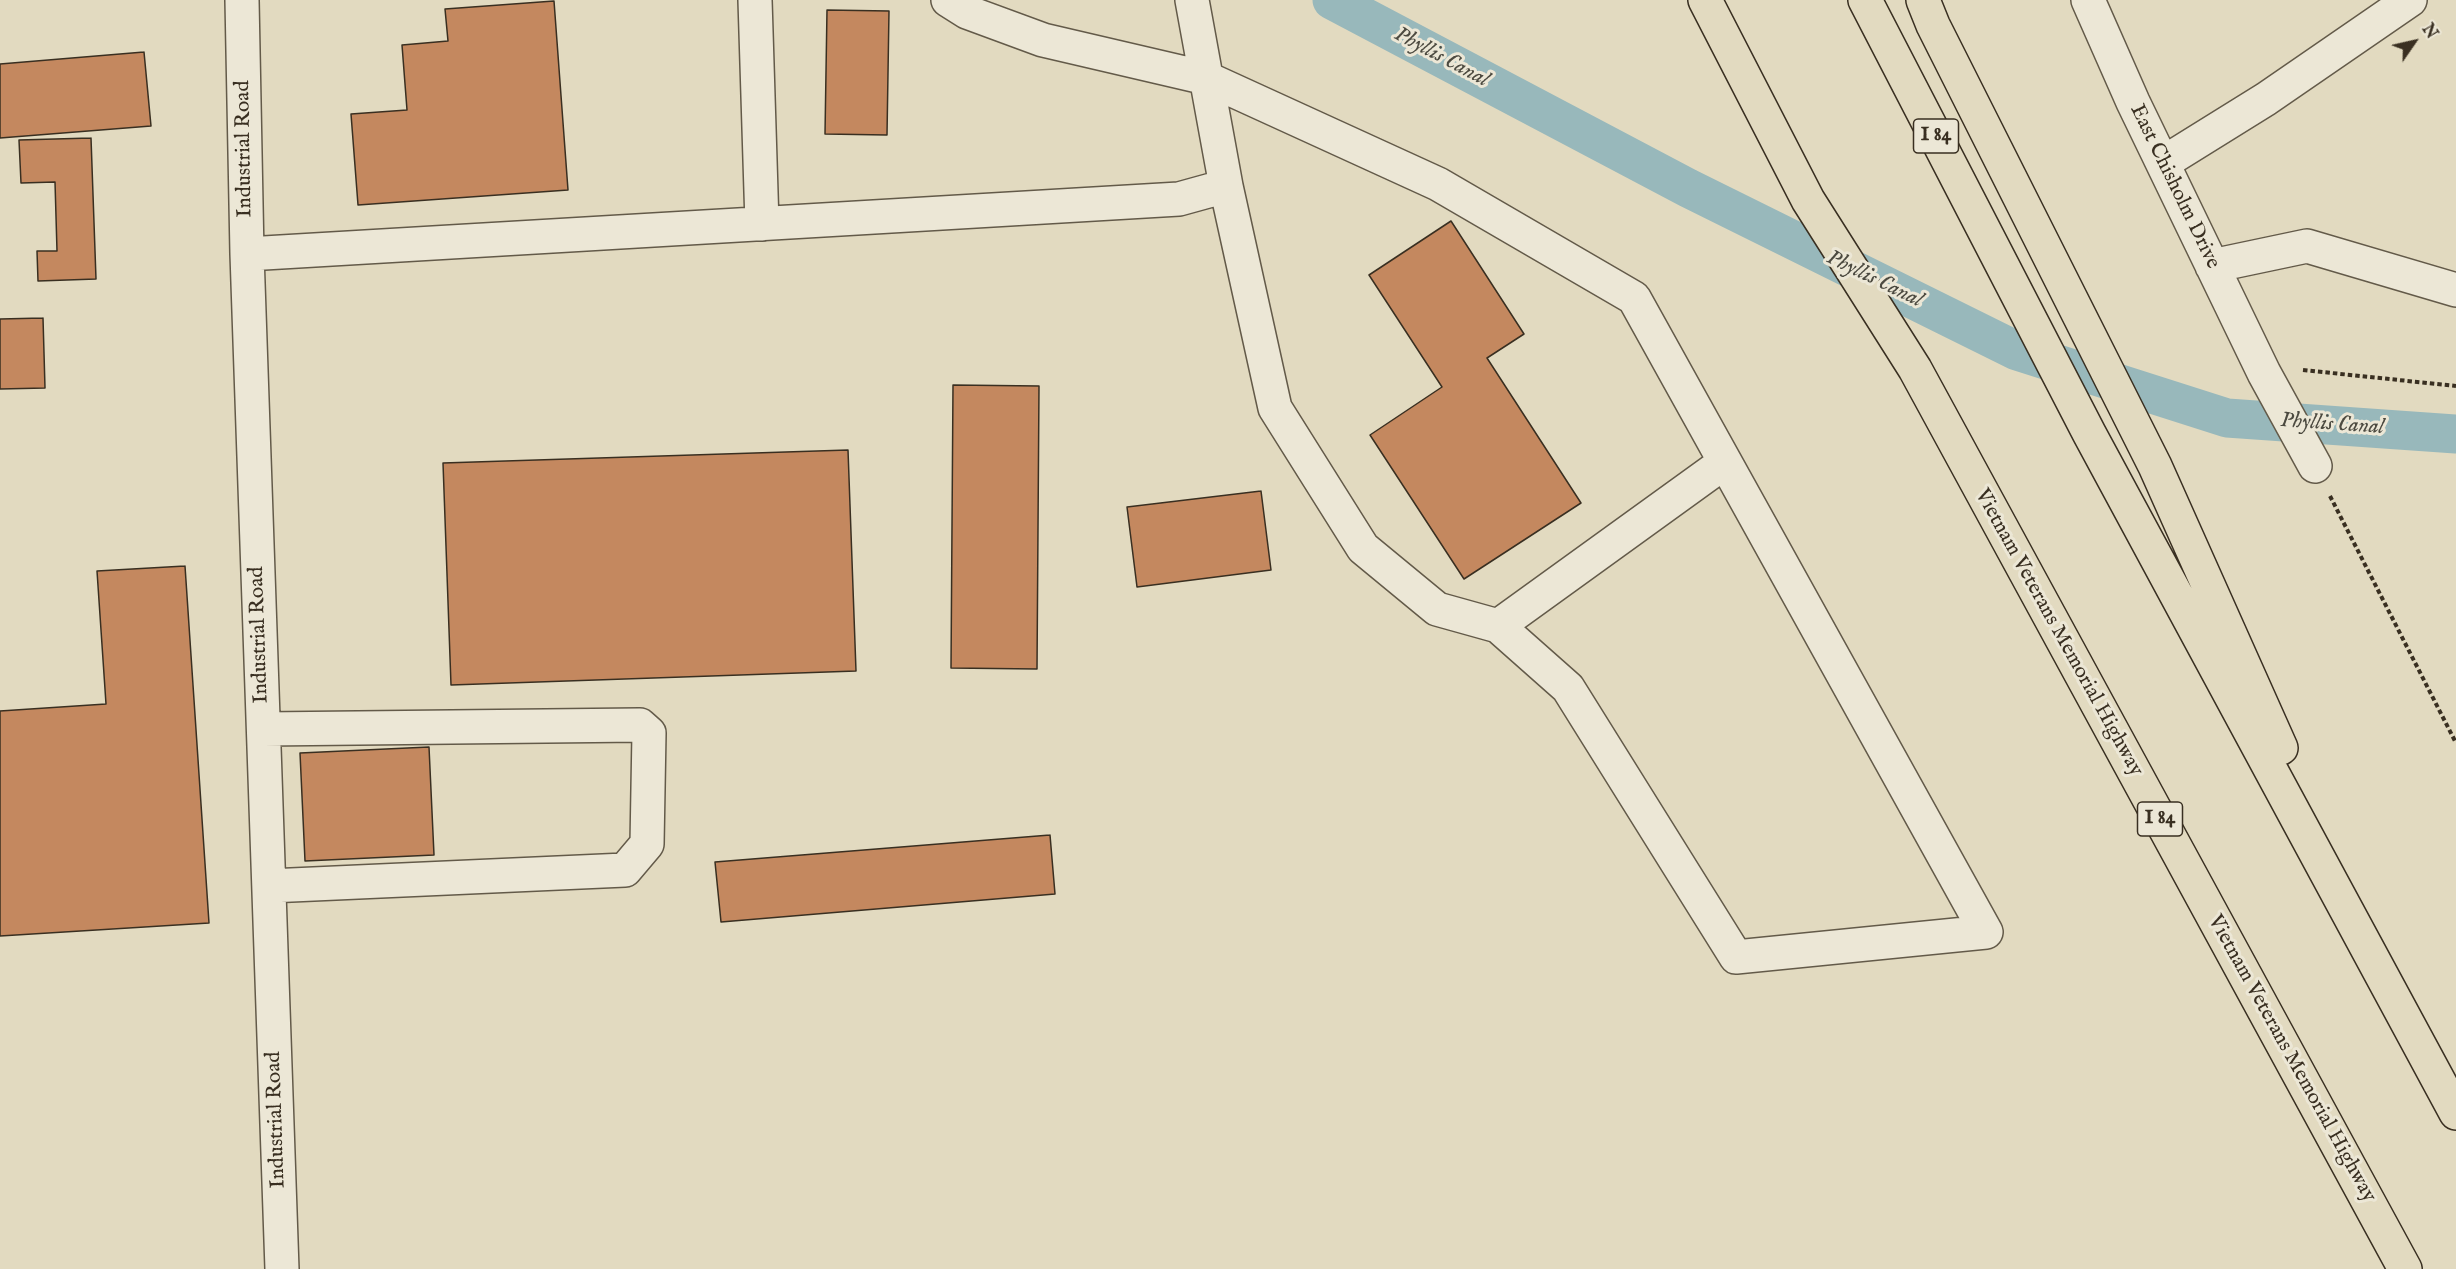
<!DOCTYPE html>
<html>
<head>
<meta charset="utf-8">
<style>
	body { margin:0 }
	#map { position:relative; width:2456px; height:1269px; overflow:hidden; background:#e2dac0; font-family:"IM FELL English",serif }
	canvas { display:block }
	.north { position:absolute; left:2384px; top:12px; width:60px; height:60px; -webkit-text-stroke:4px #ece7d6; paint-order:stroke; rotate:56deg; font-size:16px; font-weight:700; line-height:24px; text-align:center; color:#392f21 }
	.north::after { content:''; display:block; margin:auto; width:21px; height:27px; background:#392f21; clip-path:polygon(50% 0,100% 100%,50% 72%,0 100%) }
</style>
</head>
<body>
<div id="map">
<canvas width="2456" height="1269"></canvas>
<div class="north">N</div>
</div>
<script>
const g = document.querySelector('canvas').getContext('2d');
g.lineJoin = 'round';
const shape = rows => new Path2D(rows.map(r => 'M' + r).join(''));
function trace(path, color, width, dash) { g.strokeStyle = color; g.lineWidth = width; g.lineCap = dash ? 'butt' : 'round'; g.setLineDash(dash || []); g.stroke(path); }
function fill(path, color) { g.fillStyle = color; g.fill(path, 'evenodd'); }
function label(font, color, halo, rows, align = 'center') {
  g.font = font + ' "IM FELL English",serif'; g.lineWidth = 6; g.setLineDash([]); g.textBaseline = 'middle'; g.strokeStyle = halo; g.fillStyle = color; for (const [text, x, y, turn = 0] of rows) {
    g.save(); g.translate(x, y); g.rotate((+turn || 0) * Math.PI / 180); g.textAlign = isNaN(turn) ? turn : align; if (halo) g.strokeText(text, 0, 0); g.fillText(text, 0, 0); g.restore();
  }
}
trace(shape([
	[1332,0,1688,188,2017,351,2227,418,2456,434]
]), '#98b8bb', 39);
const building = shape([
	[554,1,568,190,358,205,351,114,407,110,402,45,448,41,445,9,554,1],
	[827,10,889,11,887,135,825,134,827,10],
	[144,52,151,126,0,138,0,64,144,52],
	[91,138,96,279,38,281,37,251,57,251,55,182,21,183,19,140,91,138],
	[1451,221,1524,334,1487,358,1581,503,1464,579,1370,435,1442,387,1369,275,1451,221],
	[43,318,45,388,0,389,0,319,43,318],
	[953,385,1039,386,1037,669,951,668,953,385],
	[848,450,856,671,451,685,443,463,848,450],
	[1261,491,1271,570,1137,587,1127,507,1261,491],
	[185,566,209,923,0,936,0,711,106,704,97,571,185,566],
	[429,747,434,855,305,861,300,753,429,747],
	[1050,835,1055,894,721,922,715,862,1050,835]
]);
fill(building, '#c4885f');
trace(building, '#392f21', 1.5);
const minor = shape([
	[242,0,247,254,282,1269],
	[755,0,762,224],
	[948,0,967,12,1043,40,1206,78,1438,184,1634,298,1986,932,1736,957,1568,688,1498,626,1437,609,1363,548,1275,408,1226,186],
	[2088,0,2133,102,2264,373,2315,466],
	[2163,163,2266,99,2410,0],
	[247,254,1179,199,1226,186,1192,0],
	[2212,266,2307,246,2456,290],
	[1498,626,1725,462],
	[264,729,640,725,649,733,647,844,625,870,269,886]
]);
const highway = shape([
	[1705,0,1808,200,1915,369,2405,1269],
	[1865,0,2089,433,2456,1113],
	[1923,0,1933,25,2155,466,2281,748]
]);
trace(minor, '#635a49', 36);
trace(highway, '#392f21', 36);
trace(shape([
	[2303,370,2456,386],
	[2330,496,2456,743]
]), '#392f21', 4, [4.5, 3]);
trace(minor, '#ece7d6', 33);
trace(highway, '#e2dac0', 33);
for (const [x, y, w] of [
	[1936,136,45],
	[2160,819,45]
]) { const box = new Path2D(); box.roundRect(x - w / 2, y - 17, w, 34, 4.5); g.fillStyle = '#ece7d6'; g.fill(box); trace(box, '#392f21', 1.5); }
label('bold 20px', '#392f21', null, [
	["I 84",1936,136],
	["I 84",2160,819]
]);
label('21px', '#392f21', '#ece7d6', [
	["Industrial Road",245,149,-91],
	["East Chisholm Drive",2174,187,64],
	["Vietnam Veterans Memorial Highway",2058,633,61],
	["Industrial Road",260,635,-92],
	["Vietnam Veterans Memorial Highway",2291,1059,61],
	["Industrial Road",277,1120,-92]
]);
label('italic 22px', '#4c4a40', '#ece7d6', [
	["Phyllis Canal",1441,58,28],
	["Phyllis Canal",1874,280,26],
	["Phyllis Canal",2332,425,4]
]);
</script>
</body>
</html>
